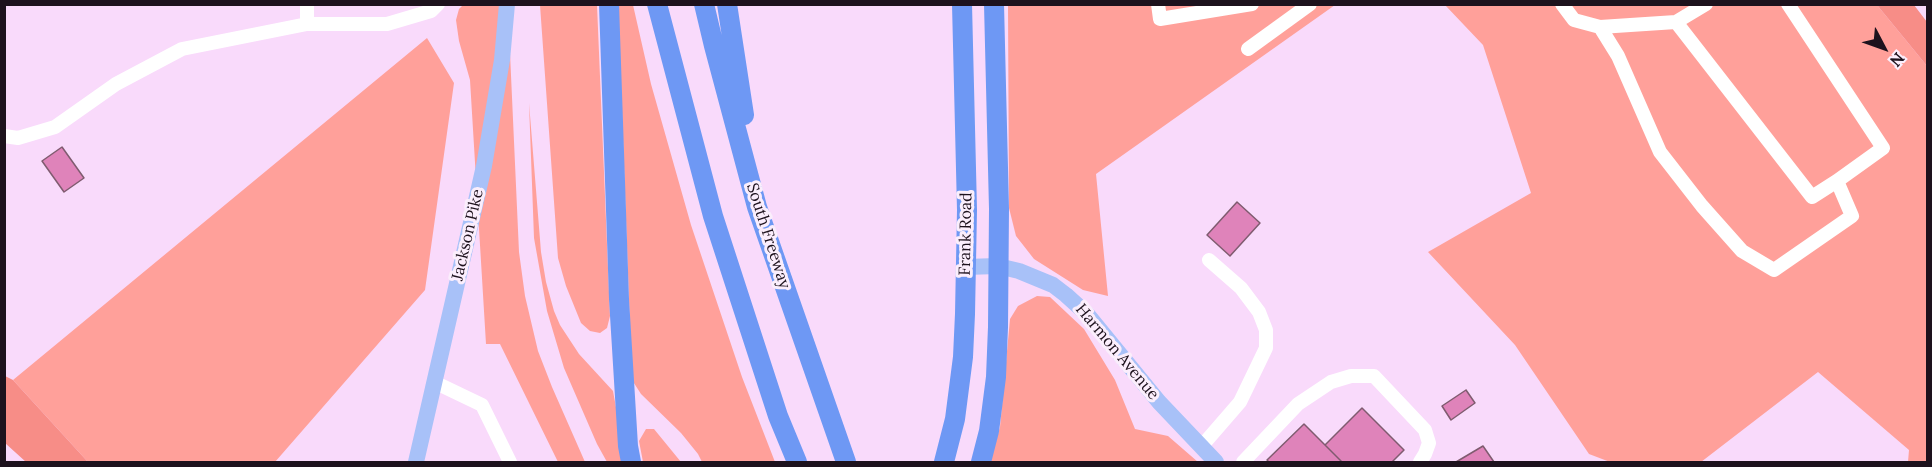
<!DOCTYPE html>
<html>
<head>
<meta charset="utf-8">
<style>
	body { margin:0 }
	#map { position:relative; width:1932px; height:467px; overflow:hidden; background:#f9dafb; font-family:Lora,serif }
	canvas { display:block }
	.frame { position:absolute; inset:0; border:6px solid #1d121d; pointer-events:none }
	.north { position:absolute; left:1854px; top:18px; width:60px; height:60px; -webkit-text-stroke:4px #fbeefc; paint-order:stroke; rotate:131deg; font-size:16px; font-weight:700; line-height:24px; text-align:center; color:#1d121d }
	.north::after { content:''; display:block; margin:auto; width:21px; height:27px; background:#1d121d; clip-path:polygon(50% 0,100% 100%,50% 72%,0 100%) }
</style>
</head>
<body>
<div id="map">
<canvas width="1932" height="467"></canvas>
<div class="frame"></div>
<div class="north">N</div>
</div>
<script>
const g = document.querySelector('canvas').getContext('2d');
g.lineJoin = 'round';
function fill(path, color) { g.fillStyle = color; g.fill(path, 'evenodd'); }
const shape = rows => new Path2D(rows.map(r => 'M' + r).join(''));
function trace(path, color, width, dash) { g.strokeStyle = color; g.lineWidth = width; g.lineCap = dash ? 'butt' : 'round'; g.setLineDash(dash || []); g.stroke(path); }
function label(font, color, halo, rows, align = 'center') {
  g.font = font + ' Lora,serif'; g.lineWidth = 6; g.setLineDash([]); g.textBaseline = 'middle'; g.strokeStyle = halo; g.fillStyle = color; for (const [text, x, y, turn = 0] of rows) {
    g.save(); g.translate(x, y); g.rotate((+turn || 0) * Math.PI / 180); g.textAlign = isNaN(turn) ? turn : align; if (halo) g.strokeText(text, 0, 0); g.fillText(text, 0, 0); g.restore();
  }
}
fill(shape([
	[463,5,504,5,508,9,519,252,525,296,538,351,552,387,585,462,558,462,500,344,486,344,470,80,459,41,456,20,459,9],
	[540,5,597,5,610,316,607,328,600,333,590,331,581,323,566,286,558,258],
	[618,5,633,5,651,84,691,225,742,377,775,462,702,462,698,454,681,433,641,394,632,380],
	[1008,5,1335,5,1096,174,1108,296,1083,290,1034,259,1016,236,1009,208],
	[1445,5,1877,5,1927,66,1927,462,1908,462,1909,450,1818,372,1701,462,1610,462,1589,454,1515,345,1428,252,1531,193,1483,45],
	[427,38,454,83,425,290,275,462,88,462,13,380],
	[529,103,541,252,546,282,554,311,560,325,579,354,613,391,626,462,607,462,597,444,564,368,547,311,534,238],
	[1037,296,1050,297,1084,329,1115,380,1135,429,1168,436,1198,462,990,462,1000,427,1010,319,1018,306],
	[646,429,654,429,681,462,643,462,639,441]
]), '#ffa09a');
fill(shape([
	[1877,5,1914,5,1927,22,1927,66],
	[5,376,13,380,88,462,26,462,5,443]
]), '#f78d87');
const building = shape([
	[62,147,84,178,64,192,42,161,62,147],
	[1237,202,1260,223,1230,256,1207,235,1237,202],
	[1466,390,1475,403,1451,420,1442,406,1466,390],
	[1362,408,1404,450,1392,462,1342,462,1325,445,1362,408],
	[1304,424,1342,462,1269,462,1267,460,1304,424],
	[1483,446,1494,462,1456,462,1483,446]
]);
fill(building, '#df83ba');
trace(building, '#7f5b6f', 1.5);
trace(shape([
	[307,4,307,24],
	[1158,4,1160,19,1252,4],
	[1562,4,1574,20,1600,27,1676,22,1706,4],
	[1676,22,1812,197,1837,181,1883,148,1788,4],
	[1600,27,1618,56,1660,152,1702,206,1742,251,1774,270,1852,216,1837,181],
	[1248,49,1310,4],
	[4,136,18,138,55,127,116,84,182,49,307,24,387,24,431,11,438,4],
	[434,382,482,405,510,462],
	[1201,447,1240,402,1266,348,1266,330,1259,312,1241,288,1209,260],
	[1243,462,1298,404,1331,382,1351,376,1374,376,1425,430,1429,443,1425,454,1420,462]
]), '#fff', 14);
trace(shape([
	[965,267,998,266,1019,271,1053,285,1066,295,1087,314,1159,402,1216,462],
	[416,462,484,166,502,60,507,4]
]), '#a8c1f8', 16);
trace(shape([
	[609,4,619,299,628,446,631,462],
	[657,4,713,216,778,416,797,462],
	[704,4,714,46,757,207,846,462],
	[727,4,744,115],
	[944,462,955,419,963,357,965,314,967,210,962,4],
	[981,462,989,431,996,377,998,327,999,209,994,4]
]), '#6e98f4', 20);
label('16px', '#1d121d', '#fbeefc', [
	["Frank Road",966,234,-89],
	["Jackson Pike",468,235,-77],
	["South Freeway",768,236,72],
	["Harmon Avenue",1117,352,50]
]);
</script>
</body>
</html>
